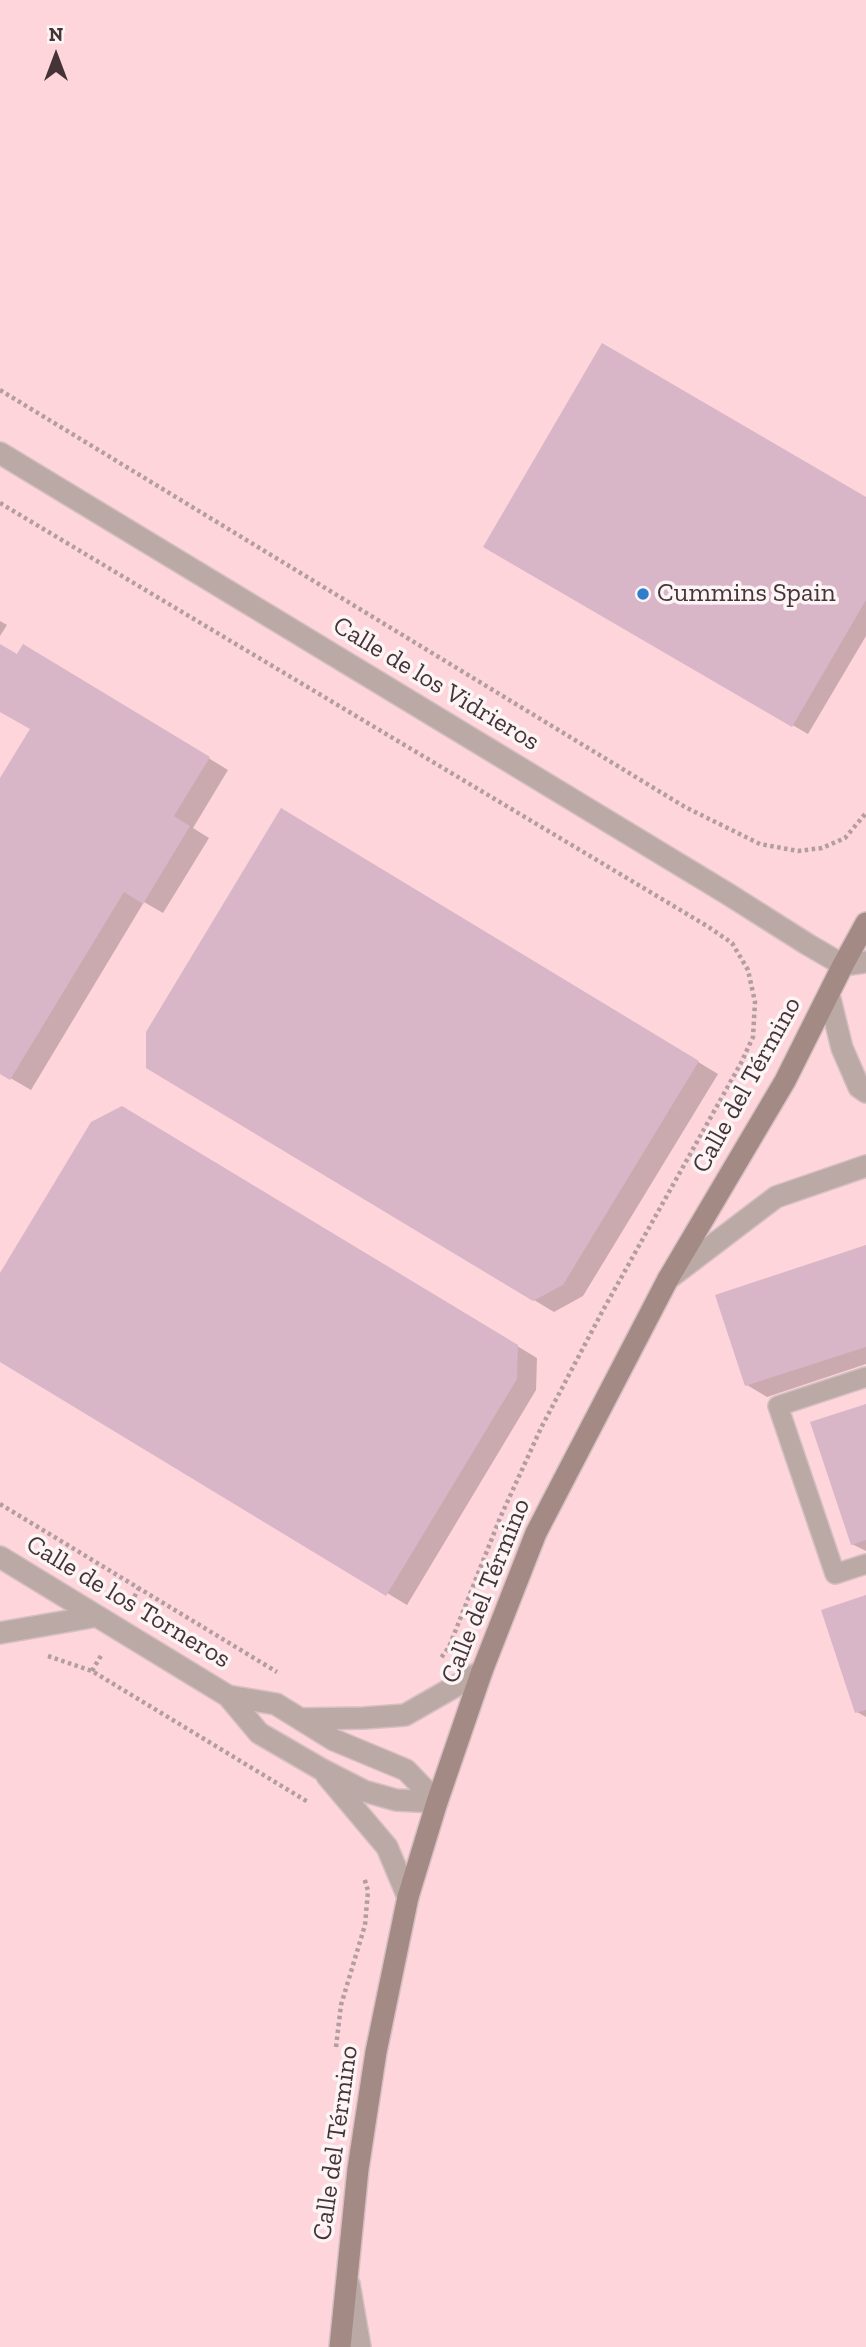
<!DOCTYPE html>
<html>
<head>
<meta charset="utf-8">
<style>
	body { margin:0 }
	#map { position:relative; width:866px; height:2347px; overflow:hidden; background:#fbe2e5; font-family:"Zilla Slab",serif }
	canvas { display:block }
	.north { position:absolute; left:21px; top:21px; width:70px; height:70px; -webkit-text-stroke:5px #fcf4f5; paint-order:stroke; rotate:0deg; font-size:19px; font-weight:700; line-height:28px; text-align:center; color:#443437 }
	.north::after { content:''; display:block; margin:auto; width:24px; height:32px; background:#443437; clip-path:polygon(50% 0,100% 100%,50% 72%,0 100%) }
</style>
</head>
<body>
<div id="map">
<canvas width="866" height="2347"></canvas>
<div class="north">N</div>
</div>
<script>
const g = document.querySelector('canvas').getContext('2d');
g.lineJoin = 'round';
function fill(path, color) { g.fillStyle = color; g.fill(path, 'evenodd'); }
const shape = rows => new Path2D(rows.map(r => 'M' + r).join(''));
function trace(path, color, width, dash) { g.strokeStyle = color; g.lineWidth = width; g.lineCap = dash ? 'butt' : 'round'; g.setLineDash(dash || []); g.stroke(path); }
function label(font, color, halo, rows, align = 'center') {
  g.font = font + ' "Zilla Slab",serif'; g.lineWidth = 7; g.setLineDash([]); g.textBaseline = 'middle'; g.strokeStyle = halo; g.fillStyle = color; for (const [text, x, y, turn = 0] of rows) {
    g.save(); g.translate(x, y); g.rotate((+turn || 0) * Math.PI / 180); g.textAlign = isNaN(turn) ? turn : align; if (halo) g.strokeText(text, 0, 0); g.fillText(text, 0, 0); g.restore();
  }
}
fill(shape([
	[0,0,866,0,866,2347,0,2347]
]), '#fdd5db');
fill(shape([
	[866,499,866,636,808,734,485,547],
	[0,621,7,625,0,636],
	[0,645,18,656,44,658,228,770,193,828,209,838,163,913,144,902,31,1090,0,1072,0,782,32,729,0,709],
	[302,822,718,1074,583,1296,554,1312,534,1300],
	[142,1120,537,1358,536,1390,407,1605,0,1360,0,1276],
	[866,1247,866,1364,767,1397,747,1385],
	[866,1405,866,1551,852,1544],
	[866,1597,866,1717,857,1712]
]), '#0003');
fill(shape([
	[602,343,866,497,866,600,792,727,483,547],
	[0,644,17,654,23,644,210,757,174,816,190,826,143,904,124,892,10,1080,0,1074,0,778,30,729,0,712],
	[281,808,699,1061,563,1285,533,1301,146,1068,146,1032],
	[122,1106,518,1345,517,1379,386,1596,0,1362,0,1273,91,1122],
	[866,1245,866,1347,745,1386,715,1295],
	[866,1404,866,1540,851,1545,810,1422],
	[866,1595,866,1710,855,1713,821,1610]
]), '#d8b5c7');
const lane = shape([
	[866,1377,778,1406,835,1574,866,1564]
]);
const street = shape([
	[0,453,728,894,807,944,843,965,866,962],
	[829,995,842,1048,859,1087,866,1092],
	[668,1279,776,1197,866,1166],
	[0,1557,228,1696,259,1733,321,1769,364,1791,396,1800,437,1802],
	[0,1633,97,1616],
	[228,1696,276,1704,334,1740,406,1770,437,1802],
	[300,1719,364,1718,405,1715,482,1671],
	[327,1776,387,1847,408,1897],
	[349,2284,360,2347]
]);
const secondary = shape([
	[340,2347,358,2169,376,2052,408,1897,437,1802,482,1671,536,1533,668,1279,785,1081,843,965,866,923]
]);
trace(lane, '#d6bfc2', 22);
trace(street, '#d6bfc2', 24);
trace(secondary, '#d6bfc2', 24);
trace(shape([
	[0,390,685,807,760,844,798,851,822,848,845,838,866,813],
	[0,503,707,926,732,943,748,970,755,1002,753,1037,741,1063,602,1312,541,1428,500,1518,449,1647,441,1658],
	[0,1504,277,1672],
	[131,1603,139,1588],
	[48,1656,92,1671,308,1802],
	[92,1671,102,1654],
	[336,2047,341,2005,365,1925,368,1891,364,1877]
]), '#b29da0', 4.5, [3.5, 3.5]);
trace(lane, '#bba9a5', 19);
trace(street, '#bba9a5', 21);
trace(secondary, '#a38a85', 21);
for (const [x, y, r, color] of [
	[643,594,7,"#307dcd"]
]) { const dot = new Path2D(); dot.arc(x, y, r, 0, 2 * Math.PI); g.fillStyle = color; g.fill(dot); trace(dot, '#fcf4f5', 2.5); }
label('26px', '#443437', '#fcf4f5', [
	["Cummins Spain",657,594]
], 'left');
label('26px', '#443437', '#fcf4f5', [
	["Calle de los Vidrieros",436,684,31],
	["Calle del Término",747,1085,-61],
	["Calle del Término",486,1591,-68],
	["Calle de los Torneros",128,1602,31],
	["Calle del Término",336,2143,-82]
]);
</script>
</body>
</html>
